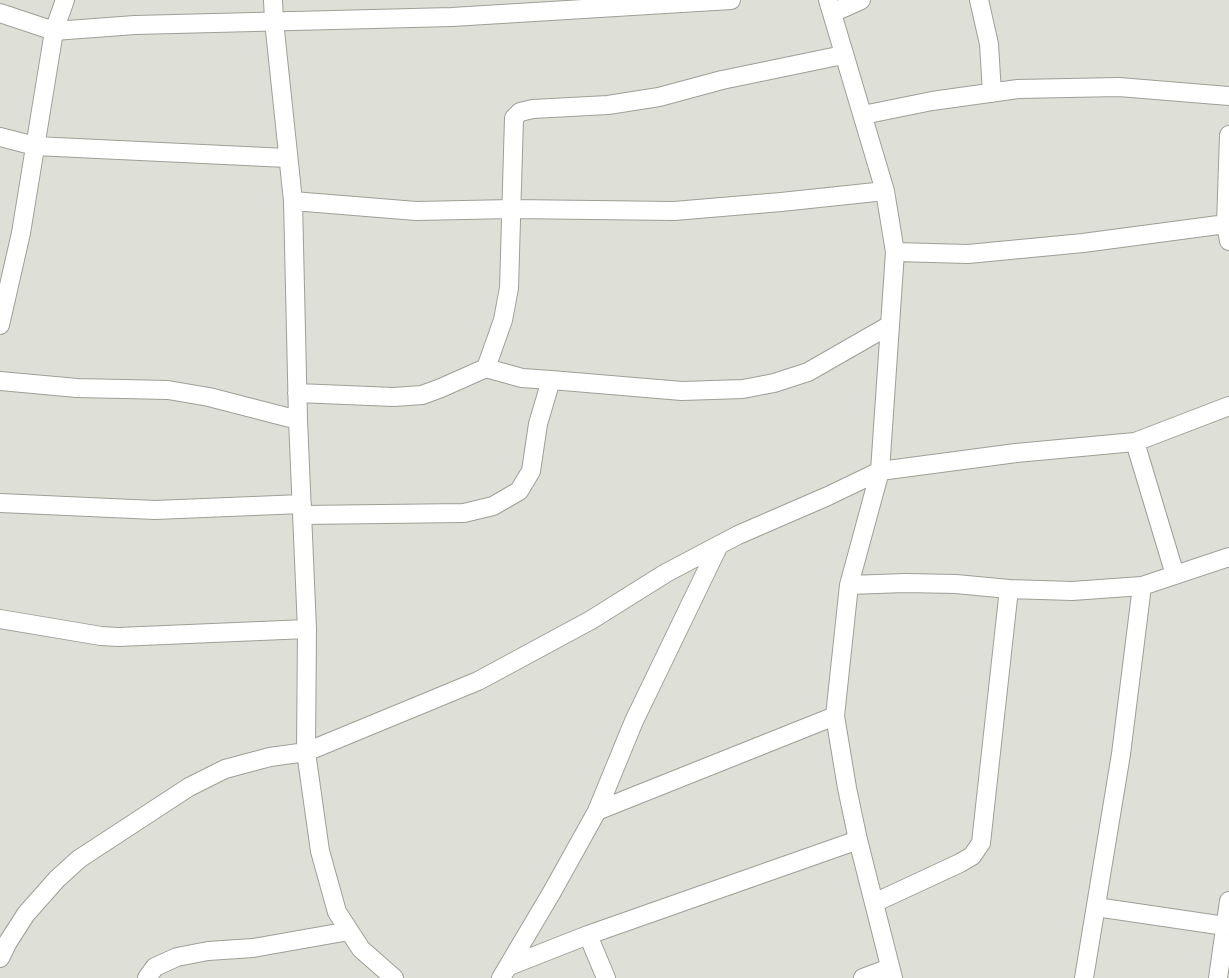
<!DOCTYPE html>
<html>
<head>
<meta charset="utf-8">
<style>
	body { margin:0 }
	canvas { display:block; background:#dee0d7 }
</style>
</head>
<body>
<canvas width="1229" height="978"></canvas>
<script>
const g = document.querySelector('canvas').getContext('2d');
g.lineJoin = 'round';
const shape = rows => new Path2D(rows.map(r => 'M' + r).join(''));
function trace(path, color, width, dash) { g.strokeStyle = color; g.lineWidth = width; g.lineCap = dash ? 'butt' : 'round'; g.setLineDash(dash || []); g.stroke(path); }
const minor = shape([
	[273,0,274,21,293,201,298,420,307,629,306,752,320,851,337,912,361,949,394,978],
	[828,0,885,191,895,252,880,471,849,585,835,716,847,788,858,840,893,978],
	[979,0,989,44,992,93],
	[0,13,54,31,135,25,452,17,731,0],
	[832,13,861,0],
	[863,115,932,101,1018,89,1119,87,1229,96],
	[1229,135,1226,224,1229,241],
	[0,137,35,146,287,158],
	[293,201,416,211,512,209,674,211,781,202,885,191],
	[895,252,968,254,1083,243,1226,224],
	[0,325,21,233,54,31,65,0],
	[486,368,503,320,509,288,514,118,520,112,533,109,608,105,659,97,722,80,843,55],
	[0,381,77,388,168,390,209,397,298,420],
	[297,393,394,397,422,395,441,388,486,368,522,378,551,380,682,391,743,389,774,383,808,372,890,325],
	[1135,442,1175,575],
	[0,503,155,510,302,504],
	[302,515,464,513,493,506,519,491,531,471,538,424,551,380],
	[849,585,905,583,956,584,1009,589,1072,591,1142,586,1229,557],
	[0,619,101,636,118,637,307,629],
	[597,811,835,716],
	[874,903,960,863,972,856,981,843,1009,589],
	[1096,907,1225,926],
	[588,935,606,978],
	[0,958,8,942,26,914,57,879,79,859,189,787,225,769,270,757,306,752,478,681,591,620,666,573,738,535,828,496,880,471,1016,453,1135,442,1229,406],
	[509,966,588,935,858,840],
	[147,978,155,967,177,957,208,951,253,948,349,931],
	[501,978,552,892,597,811,634,721,719,545],
	[863,978,890,968],
	[1084,978,1121,754,1142,586],
	[1218,978,1229,901]
]);
trace(minor, '#9e9f97', 20);
trace(minor, '#fff', 18);
</script>
</body>
</html>
